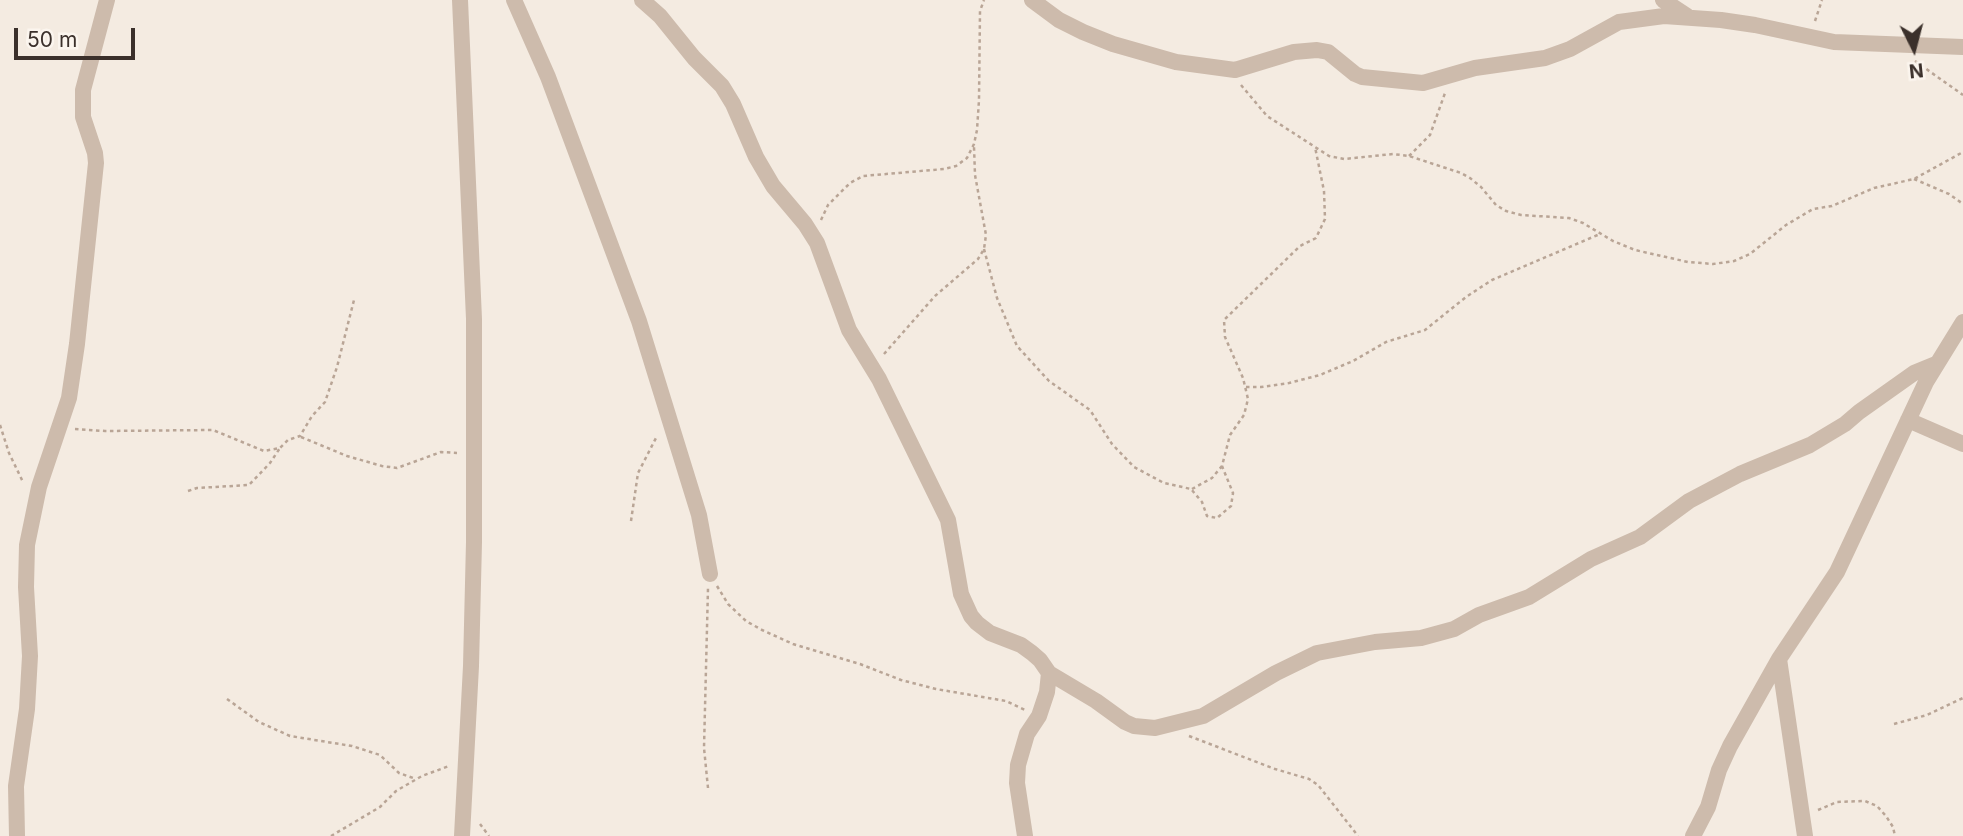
<!DOCTYPE html>
<html>
<head>
<meta charset="utf-8">
<style>
	body { margin:0 }
	#map { position:relative; width:1963px; height:836px; overflow:hidden; background:#f4ebe1; font-family:Inter,sans-serif }
	canvas { display:block }
	.north { position:absolute; left:1879px; top:14px; width:70px; height:70px; -webkit-text-stroke:5px #fbf5ee; paint-order:stroke; rotate:174deg; font-size:19px; font-weight:700; line-height:28px; text-align:center; color:#3b302b }
	.north::after { content:''; display:block; margin:auto; width:24px; height:32px; background:#3b302b; clip-path:polygon(50% 0,100% 100%,50% 72%,0 100%) }
	.scale { position:absolute; left:14px; top:28px; width:121px; height:32px; box-sizing:border-box; border:4px solid #3b302b; border-top:0; padding-left:9px; font-size:21px; line-height:24px; white-space:nowrap; color:#3b302b; -webkit-text-stroke:5px #fbf5ee; paint-order:stroke }
</style>
</head>
<body>
<div id="map">
<canvas width="1963" height="836"></canvas>
<div class="north">N</div>
<div class="scale">50 m</div>
</div>
<script>
const g = document.querySelector('canvas').getContext('2d');
g.lineJoin = 'round';
const shape = rows => new Path2D(rows.map(r => 'M' + r).join(''));
function trace(path, color, width, dash) { g.strokeStyle = color; g.lineWidth = width; g.lineCap = dash ? 'butt' : 'round'; g.setLineDash(dash || []); g.stroke(path); }
trace(shape([
	[1815,21,1822,0],
	[1915,61,1963,95],
	[1241,85,1267,116,1329,156,1344,159,1393,154,1409,156,1461,173,1470,178,1481,187,1496,205,1506,211,1521,215,1569,218,1583,223,1613,241,1635,250,1688,262,1713,264,1734,261,1750,254,1786,225,1813,209,1832,206,1874,188,1914,179,1963,152],
	[1409,156,1430,135,1445,93],
	[1914,179,1949,194,1963,204],
	[821,220,828,205,850,183,863,176,944,169,956,166,967,158,974,144,977,130,979,100,980,11,984,0],
	[984,249,997,298,1017,346,1049,381,1090,410,1112,444,1134,467,1164,483,1191,489,1202,502,1207,516,1217,518,1231,506,1233,493,1222,466,1230,435,1244,415,1248,399,1243,378,1225,337,1224,320,1300,246,1316,238,1325,219,1324,191,1315,147],
	[884,354,935,296,978,259,984,249,986,235,975,175,974,147],
	[1246,387,1261,387,1289,383,1320,375,1353,361,1386,342,1425,330,1466,297,1492,280,1600,234],
	[0,425,9,453,23,482],
	[75,429,105,431,213,430,264,451,280,448,288,440,300,436,312,416,325,402,337,367,354,300],
	[301,437,347,456,382,466,397,468,441,452,457,453],
	[1192,489,1212,478,1222,466],
	[188,491,197,488,249,485,270,463,280,448],
	[631,521,638,473,657,436],
	[717,586,728,604,746,621,762,630,793,644,860,664,901,680,936,689,1006,701,1025,710],
	[227,699,259,722,290,736,352,746,380,755,399,773,416,779],
	[1894,724,1927,715,1963,698],
	[1189,736,1275,769,1309,779,1318,785,1358,836],
	[708,788,704,748,708,588],
	[1818,810,1837,802,1865,801,1877,806,1886,816,1893,827,1895,836],
	[480,824,489,836],
	[331,836,380,807,396,791,422,776,449,766]
]), '#b9a596', 2.5, [3.5, 3.5]);
trace(shape([
	[460,0,474,319,474,542,471,666,462,836],
	[514,0,548,77,639,321,699,515,710,574],
	[642,0,660,16,694,58,722,86,733,104,756,157,773,186,805,224,817,243,849,330,879,379,948,520,961,594,971,616,977,623,990,633,1021,645,1032,653,1040,660,1049,673,1047,692,1039,716,1027,734,1018,765,1017,783,1025,836],
	[1032,0,1059,20,1083,32,1113,44,1176,62,1235,70,1294,52,1317,50,1328,52,1355,74,1362,77,1423,83,1475,68,1545,58,1570,49,1619,22,1664,16,1721,20,1755,25,1834,42,1963,47],
	[1663,0,1687,16],
	[1908,420,1963,444],
	[1779,659,1805,836],
	[1049,673,1096,701,1125,722,1134,726,1155,728,1203,716,1276,673,1317,653,1375,642,1421,638,1454,629,1479,615,1529,597,1591,559,1640,537,1689,501,1740,474,1810,445,1845,424,1859,412,1914,373,1936,364],
	[17,836,16,786,27,709,30,656,26,587,27,545,39,487,69,398,77,344,96,163,95,153,83,117,83,90,107,0],
	[1693,836,1708,807,1719,770,1730,746,1779,659,1837,572,1926,382,1963,322]
]), '#cdbbac', 16);
</script>
</body>
</html>
